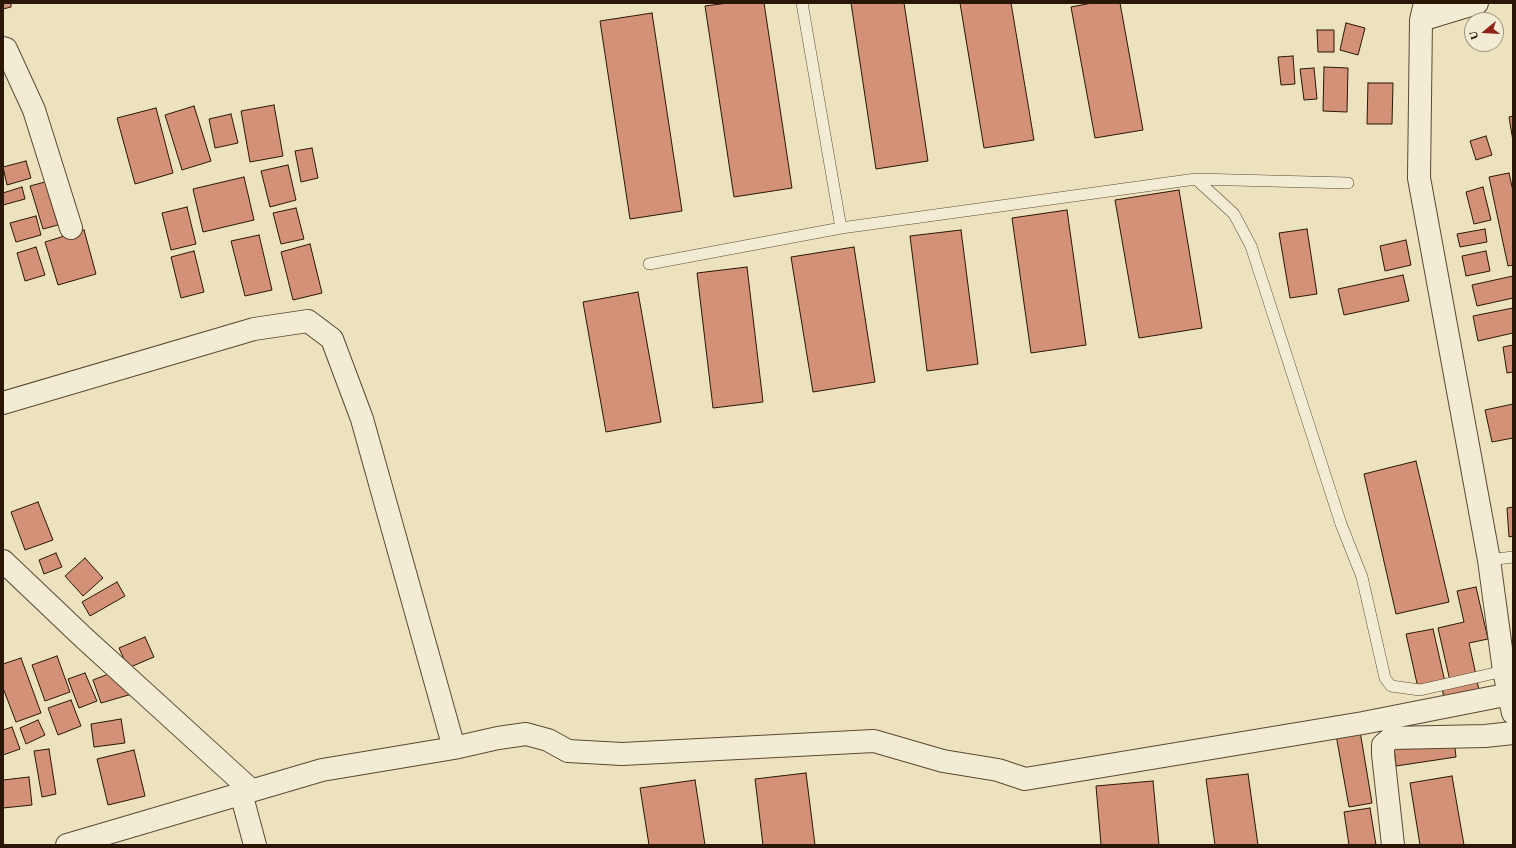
<!DOCTYPE html>
<html>
<head>
<meta charset="utf-8">
<style>
	body { margin:0 }
	#map { position:relative; width:1516px; height:848px; overflow:hidden; background:#ece2bd; font-family:"EB Garamond",serif }
	canvas { display:block }
	.frame { position:absolute; inset:0; border:4px solid #2a1605; pointer-events:none }
	.north { position:absolute; left:1464px; top:12px; width:40px; height:40px; box-sizing:border-box; background:#f3ecd4; border:1px solid #a39681; border-radius:50%; rotate:252deg; font-size:11px; font-weight:700; line-height:16px; text-align:center; color:#2a1605 }
	.north::after { content:''; display:block; margin:auto; width:14px; height:18px; background:#8f2418; clip-path:polygon(50% 0,100% 100%,50% 72%,0 100%) }
</style>
</head>
<body>
<div id="map">
<canvas width="1516" height="848"></canvas>
<div class="frame"></div>
<div class="north">U</div>
</div>
<script>
const g = document.querySelector('canvas').getContext('2d');
g.lineJoin = 'round';
function fill(path, color) { g.fillStyle = color; g.fill(path, 'evenodd'); }
const shape = rows => new Path2D(rows.map(r => 'M' + r).join(''));
function trace(path, color, width, dash) { g.strokeStyle = color; g.lineWidth = width; g.lineCap = dash ? 'butt' : 'round'; g.setLineDash(dash || []); g.stroke(path); }
const building = shape([
	[3,3,11,3,11,7,3,9,3,3],
	[728,3,764,3,792,188,734,197,705,6,728,3],
	[851,3,904,3,928,161,876,169,851,3],
	[960,3,1011,3,1034,140,984,148,960,3],
	[1092,3,1120,3,1143,130,1095,138,1071,7,1092,3],
	[652,13,682,211,630,219,600,21,652,13],
	[1346,23,1365,28,1358,55,1340,50,1346,23],
	[1317,30,1334,30,1334,52,1318,52,1317,30],
	[1293,56,1295,84,1281,85,1278,57,1293,56],
	[1324,67,1348,68,1347,112,1323,111,1324,67],
	[1314,68,1317,99,1304,100,1300,69,1314,68],
	[1368,83,1393,83,1392,124,1367,124,1368,83],
	[274,105,283,156,250,162,241,111,274,105],
	[194,106,211,161,182,170,165,115,194,106],
	[156,108,173,173,135,184,117,118,156,108],
	[231,114,238,143,215,148,209,119,231,114],
	[1513,116,1513,141,1509,117,1513,116],
	[1486,136,1492,155,1476,160,1470,141,1486,136],
	[312,148,318,178,301,182,295,151,312,148],
	[26,161,31,178,7,185,3,167,26,161],
	[288,165,296,200,270,207,261,171,288,165],
	[1509,173,1513,191,1513,265,1508,266,1489,177,1509,173],
	[244,177,254,220,203,232,193,189,244,177],
	[45,182,58,225,43,229,30,186,45,182],
	[22,187,25,199,3,205,3,193,22,187],
	[1483,187,1491,220,1474,224,1466,192,1483,187],
	[1179,190,1202,328,1139,338,1115,200,1179,190],
	[187,207,196,244,171,250,162,213,187,207],
	[296,208,304,239,281,244,273,213,296,208],
	[1067,210,1086,345,1031,353,1012,218,1067,210],
	[36,216,41,235,16,242,10,223,36,216],
	[1307,229,1317,294,1290,298,1279,233,1307,229],
	[1485,229,1487,242,1460,247,1457,234,1485,229],
	[84,230,96,274,58,285,45,242,84,230],
	[961,230,978,364,927,371,910,236,961,230],
	[259,235,272,290,245,296,231,241,259,235],
	[1406,240,1411,265,1385,271,1380,246,1406,240],
	[310,244,322,293,293,300,281,252,310,244],
	[36,247,45,275,25,281,17,253,36,247],
	[854,247,875,382,813,392,791,257,854,247],
	[194,251,204,292,181,298,171,257,194,251],
	[1486,251,1490,271,1466,276,1462,256,1486,251],
	[747,267,763,402,713,408,697,273,747,267],
	[1403,275,1409,301,1344,315,1338,289,1403,275],
	[1513,276,1513,298,1477,306,1472,285,1513,276],
	[638,292,661,422,606,432,583,302,638,292],
	[1513,308,1513,333,1478,341,1473,316,1513,308],
	[1513,345,1513,372,1507,373,1503,347,1513,345],
	[1513,404,1513,438,1492,442,1485,410,1513,404],
	[1416,461,1449,602,1396,614,1364,474,1416,461],
	[38,502,53,540,25,550,11,512,38,502],
	[1513,507,1513,536,1509,537,1507,508,1513,507],
	[56,553,62,567,44,574,39,560,56,553],
	[85,558,103,578,83,596,65,576,85,558],
	[117,582,125,596,90,616,82,602,117,582],
	[1476,587,1488,639,1469,643,1476,675,1450,681,1438,628,1464,622,1457,591,1476,587],
	[1433,629,1445,682,1418,688,1406,634,1433,629],
	[145,637,154,657,128,668,119,648,145,637],
	[57,656,70,692,45,701,32,665,57,656],
	[21,658,41,713,16,722,3,688,3,664,21,658],
	[85,673,97,701,79,708,68,679,85,673],
	[111,673,132,694,101,703,93,680,111,673],
	[1477,680,1480,696,1445,703,1442,688,1477,680],
	[71,700,81,726,58,735,48,708,71,700],
	[121,719,125,743,94,747,91,724,121,719],
	[38,720,45,735,26,744,20,728,38,720],
	[12,727,20,749,3,755,3,730,12,727],
	[1360,731,1372,803,1349,807,1336,735,1360,731],
	[1454,739,1456,757,1396,766,1394,748,1454,739],
	[49,749,56,794,42,797,34,751,49,749],
	[134,750,145,796,108,805,97,759,134,750],
	[806,773,815,845,763,845,755,779,806,773],
	[1248,774,1258,845,1215,845,1206,779,1248,774],
	[1452,776,1464,845,1420,845,1410,783,1452,776],
	[29,777,32,805,3,808,3,780,29,777],
	[695,780,705,845,649,845,640,788,695,780],
	[1153,781,1159,845,1101,845,1096,786,1153,781],
	[1370,808,1376,845,1349,845,1344,812,1370,808]
]);
fill(building, '#d39178');
trace(building, '#2a1605', 1);
const service = shape([
	[802,3,841,228],
	[1196,179,1234,214,1251,246,1341,524,1362,577,1385,678,1391,686,1420,690,1504,671],
	[649,264,841,228,1196,179,1348,183],
	[1489,560,1513,557]
]);
const minor = shape([
	[1425,3,1421,20,1419,178,1489,560,1504,671,1513,713],
	[1421,20,1477,3],
	[3,48,6,49,34,110,71,228],
	[3,403,254,329,308,321,332,339,362,419,454,748],
	[3,561,84,638,251,790],
	[241,793,255,845],
	[67,845,322,770,454,748,498,738,526,734,548,740,568,751,622,754,874,741,943,761,998,770,1025,779,1363,723,1510,694],
	[1393,845,1383,754,1383,745,1391,738,1485,736,1513,733]
]);
trace(service, '#5a4933', 12);
trace(minor, '#5a4933', 24);
trace(service, '#f3ecd4', 11);
trace(minor, '#f3ecd4', 22);
</script>
</body>
</html>
